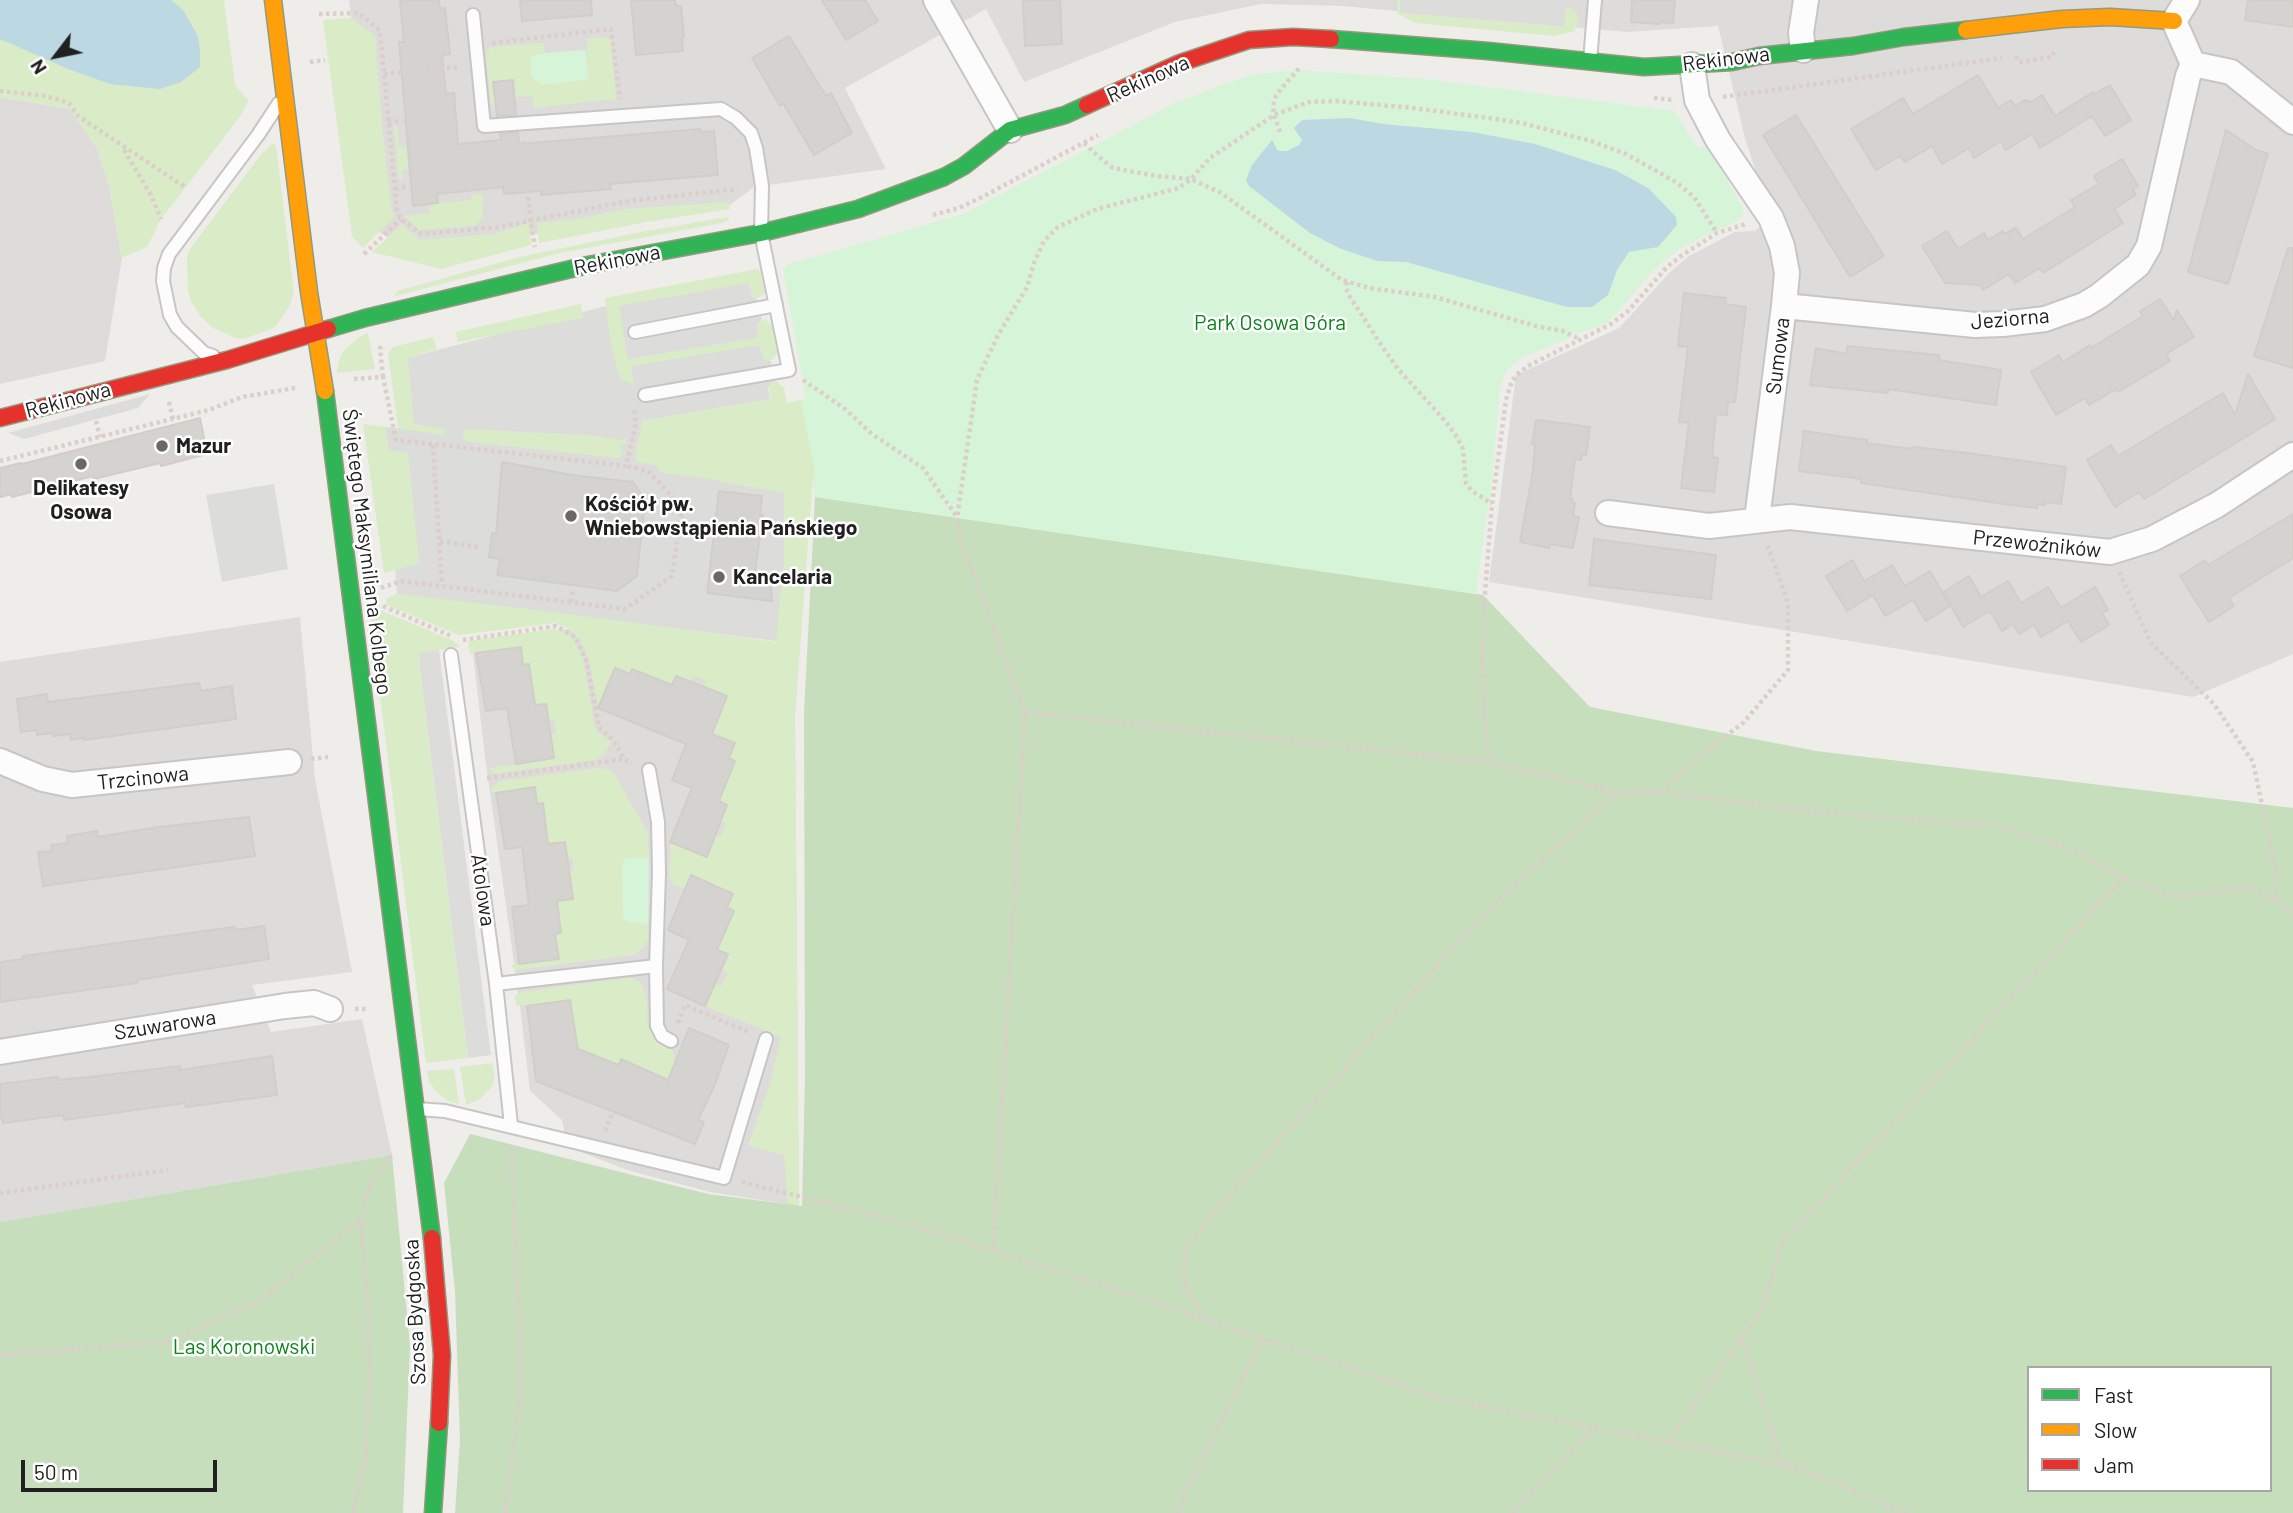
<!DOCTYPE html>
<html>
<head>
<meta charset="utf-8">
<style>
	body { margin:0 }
	#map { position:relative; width:2293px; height:1513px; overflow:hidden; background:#eeede9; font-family:Barlow,sans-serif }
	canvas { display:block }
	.legend { position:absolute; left:2027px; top:1366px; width:245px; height:126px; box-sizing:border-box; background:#fff; border:2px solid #a6a6a6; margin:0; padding:9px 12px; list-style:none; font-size:21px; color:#202020 }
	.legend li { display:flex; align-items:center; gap:14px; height:35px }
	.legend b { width:35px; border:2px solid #a6a6a6 }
	.north { position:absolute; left:21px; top:21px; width:70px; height:70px; -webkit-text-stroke:5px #fff; paint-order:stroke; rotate:238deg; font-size:19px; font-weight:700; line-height:28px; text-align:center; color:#202020 }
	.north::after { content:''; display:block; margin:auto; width:24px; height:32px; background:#202020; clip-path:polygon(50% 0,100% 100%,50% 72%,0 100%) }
	.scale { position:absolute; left:21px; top:1460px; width:196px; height:32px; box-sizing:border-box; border:4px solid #202020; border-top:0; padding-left:9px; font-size:21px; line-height:24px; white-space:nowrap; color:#202020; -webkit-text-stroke:5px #fff; paint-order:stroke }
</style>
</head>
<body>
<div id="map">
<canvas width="2293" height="1513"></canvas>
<ul class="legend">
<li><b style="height:9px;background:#30b455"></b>Fast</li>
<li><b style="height:9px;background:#ff9f0a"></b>Slow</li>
<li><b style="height:9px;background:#e5322d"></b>Jam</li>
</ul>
<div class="north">N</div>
<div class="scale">50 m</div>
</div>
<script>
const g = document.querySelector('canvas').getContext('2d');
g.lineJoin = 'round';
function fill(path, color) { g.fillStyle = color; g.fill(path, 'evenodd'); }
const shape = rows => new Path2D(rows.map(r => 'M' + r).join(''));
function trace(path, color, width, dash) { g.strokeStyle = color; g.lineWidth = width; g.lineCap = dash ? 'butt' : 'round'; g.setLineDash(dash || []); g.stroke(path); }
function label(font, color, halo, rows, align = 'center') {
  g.font = font + ' Barlow,sans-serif'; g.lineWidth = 5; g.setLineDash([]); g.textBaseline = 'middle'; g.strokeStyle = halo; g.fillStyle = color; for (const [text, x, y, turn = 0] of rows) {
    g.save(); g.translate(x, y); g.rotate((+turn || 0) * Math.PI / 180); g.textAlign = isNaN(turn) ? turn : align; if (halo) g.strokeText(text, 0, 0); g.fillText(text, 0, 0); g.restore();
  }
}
fill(shape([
	[349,0,2293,0,2293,654,2193,697,1489,582,1516,375,1619,328,1669,273,1689,256,1735,232,1755,231,1771,218,1745,138,1718,26,1627,32,1342,6,1261,4,1175,22,1024,82,986,9,845,88,886,169,754,187,730,205,593,224,418,255,379,232],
	[0,97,70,109,97,148,109,185,122,258,105,361,0,384],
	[300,617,315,779,352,972,252,985,271,1032,362,1019,392,1155,0,1222,0,662],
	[595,625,800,644,795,716,799,1206,710,1192,627,1170,568,1147,562,1120,530,1091,519,998,485,757,472,645]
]), '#dddcda');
fill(shape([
	[1400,0,1469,0,1566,8,1565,27,1399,13],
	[749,282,752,296,757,299,762,320,757,324,759,338,630,359,760,345,764,359,771,361,774,380,768,388,770,399,642,421,805,488,800,644,397,594,385,427,414,430,407,358,606,306],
	[150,394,138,408,24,439,8,433],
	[274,484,288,569,222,582,206,495],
	[439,650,491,1055,468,1058,418,652]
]), '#dcdcda');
fill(shape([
	[0,0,224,0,235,85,249,101,239,118,161,219,147,247,122,258,109,185,97,148,70,109,0,97],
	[1397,0,1400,0,1400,13,1564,27,1566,8,1569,8,1576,12,1579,21,1574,31,1554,36,1415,23,1398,14],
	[352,18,375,36,383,136,392,212,395,216,363,248,352,236,323,20],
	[607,37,611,41,616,99,534,108,532,96,514,97,513,81,494,82,495,105,491,105,486,53,491,47,544,43,545,53,539,54,588,77,587,39],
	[394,126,397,126,399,147,406,147,408,169,402,170,402,180,399,180],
	[272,144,276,145,294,293,289,307,276,326,269,330,243,339,236,338,213,328,200,316,191,301,188,290,187,257,190,249,262,153],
	[1084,151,815,497,813,477,795,716,799,1206,788,1204,784,1155,748,1145,769,1087,781,1037,705,1006,715,984,722,986,728,972,721,969,727,954,711,947,734,911,727,907,732,894,691,875,684,889,673,884,669,878,671,842,707,857,717,835,721,836,726,823,721,821,727,805,711,798,729,775,735,761,729,758,735,743,712,734,727,696,704,686,706,681,694,676,691,682,676,676,670,691,644,674,633,669,630,674,615,668,598,708,589,660,579,639,567,628,555,623,459,635,387,605,386,599,397,594,546,611,776,642,784,559,784,493,697,477,662,473,655,465,637,462,635,456,642,421,770,399,769,384,775,380,784,388,787,403,806,399,784,272,787,265,964,214],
	[482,194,483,217,474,226,419,230,405,216,430,213,429,204,471,200,472,195],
	[728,202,730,209,647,222,539,243,537,223,578,219,624,209],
	[727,217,729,220,722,223,560,253,395,296,397,291,524,256,641,232],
	[529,223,531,245,441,269,372,252,402,224,420,240,494,234],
	[758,269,761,273,765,293,757,299,752,296,748,283,619,306,628,359,758,338,757,324,765,319,773,327,777,352,774,359,768,361,764,359,760,345,631,366,634,385,622,380,618,373,610,339,605,298],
	[581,304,583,318,458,342,456,332],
	[368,333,375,369,337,373,339,360,344,350,359,337],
	[433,337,437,349,408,358,414,424,446,429,443,435,398,428,388,354,393,347],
	[363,424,385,427,389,450,408,453,419,563,384,573],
	[464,429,587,435,624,440,628,437,625,444,620,445,623,455,618,458,470,442,463,439],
	[376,593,378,593,380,610,454,641,460,647,418,653,468,1058,426,1063,368,599],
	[554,629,565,632,573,638,578,647,583,658,595,727,597,731,611,742,603,756,595,760,494,774,489,768,554,758,550,735,556,734,554,720,549,720,546,704,529,706,531,678,529,664,523,665,521,647,470,654,468,641],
	[600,768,610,770,615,775,648,833,649,858,627,858,628,922,648,924,648,939,643,949,633,955,515,970,511,965,558,958,551,902,573,899,569,872,574,870,572,857,566,857,543,845,540,819,545,818,543,804,537,804,535,787,492,793,492,787,500,781],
	[625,978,633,978,642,984,647,1000,648,1027,658,1041,672,1048,675,1062,663,1091,636,1066,622,1059,619,1065,578,1049,570,1000,516,1006,515,996,521,992],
	[492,1063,495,1078,491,1088,480,1099,466,1105,460,1067],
	[454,1069,459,1104,448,1101,437,1092,429,1082,427,1071]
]), '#d9ecc7');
fill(shape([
	[815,497,1483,595,1590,707,1816,751,2293,808,2293,1513,455,1513,460,1440,455,1291,444,1183,470,1134,708,1194,802,1206,805,1077,804,714],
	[2029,1368,2270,1368,2270,1490,2029,1490],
	[392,1155,410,1346,403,1513,0,1513,0,1222]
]), '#c7debd');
fill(shape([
	[586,50,588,77,584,80,542,85,531,76,531,57,545,53],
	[1297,70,1425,79,1674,111,1699,149,1707,145,1744,210,1739,220,1681,248,1658,266,1608,322,1590,330,1572,334,1569,338,1521,358,1505,373,1500,387,1491,494,1487,512,1476,594,815,497,814,467,801,400,806,398,784,272,787,265,964,214,1175,103,1235,80,1258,74],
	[626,858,649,858,648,924,628,922,623,918,622,864]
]), '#d6f5d8');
fill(shape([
	[0,0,171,0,183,10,198,36,200,53,200,67,181,82,160,89,110,84,68,69,0,39],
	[1350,118,1383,124,1472,132,1535,144,1615,170,1648,188,1676,217,1677,225,1658,247,1629,252,1617,270,1608,295,1592,307,1567,307,1406,262,1377,261,1339,248,1310,233,1249,186,1246,180,1252,165,1272,140,1278,151,1287,151,1299,145,1302,140,1294,128,1302,120]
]), '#bbd8e3');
const building = shape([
	[400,0,439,0,440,9,445,8,450,54,442,55,446,94,454,93,458,144,501,140,500,134,518,132,519,144,700,129,700,132,714,131,718,175,610,184,611,189,541,195,541,191,504,194,503,187,437,194,438,203,413,206,399,42,404,42,400,0],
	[520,0,591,0,592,15,522,21,520,0],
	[631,0,675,0,676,6,681,6,684,37,682,37,683,51,636,55,631,0],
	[822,0,865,0,878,21,846,40,822,0],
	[1023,0,1060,0,1062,44,1025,46,1023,0],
	[1632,0,1675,0,1673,23,1659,22,1659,24,1631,22,1632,0],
	[2248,0,2293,0,2293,27,2245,20,2248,0],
	[789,36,826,96,831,93,852,133,814,155,783,103,780,106,752,58,789,36],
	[1978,75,1998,108,2011,100,2015,106,2025,100,2031,102,2042,95,2055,116,2093,92,2094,94,2110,85,2131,120,2105,136,2092,116,2040,148,2032,134,2006,150,2001,141,1974,158,1969,148,1942,164,1932,146,1905,162,1900,156,1876,170,1851,129,1903,98,1913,114,1978,75],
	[513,80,516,115,497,116,493,82,513,80],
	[1796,115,1884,256,1850,277,1763,135,1796,115],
	[2226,130,2256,150,2268,154,2228,284,2188,272,2226,130],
	[2122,159,2138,186,2133,189,2136,195,2114,209,2123,223,2043,273,2040,268,2015,283,2009,274,1983,290,1980,285,1945,283,1922,246,1947,231,1958,249,1984,233,1988,240,2003,231,2005,234,2016,228,2023,239,2075,207,2071,200,2099,184,2094,176,2122,159],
	[2288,248,2293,248,2293,368,2254,356,2288,248],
	[1684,293,1726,298,1725,304,1746,307,1735,402,1728,402,1727,415,1716,414,1712,457,1718,458,1714,492,1681,488,1689,423,1679,422,1688,347,1678,346,1684,293],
	[2160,299,2174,320,2177,310,2194,337,2166,354,2170,361,2118,392,2116,389,2089,405,2085,398,2056,415,2031,372,2059,355,2063,362,2090,345,2091,348,2143,316,2140,311,2160,299],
	[1847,346,1939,355,1939,360,2001,370,1996,405,1888,389,1888,393,1810,385,1816,348,1847,354,1847,346],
	[2248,374,2275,419,2144,499,2139,492,2115,507,2087,460,2111,445,2118,456,2223,393,2235,415,2248,374],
	[200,418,207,454,161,466,160,463,94,479,93,476,12,497,12,494,0,497,0,468,21,463,22,464,200,418],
	[1539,420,1590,427,1586,455,1582,455,1581,460,1575,459,1570,498,1573,499,1572,502,1575,503,1573,516,1579,517,1573,548,1550,544,1549,548,1520,542,1533,471,1535,445,1532,444,1536,421,1539,420],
	[1804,431,1867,440,1867,443,1912,449,1913,447,1960,452,2066,467,2061,504,2044,502,2044,505,2037,504,2037,508,2004,504,1861,483,1862,479,1799,471,1804,431],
	[502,462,572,475,633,482,645,500,637,576,617,591,497,575,500,559,489,557,492,533,496,534,502,462],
	[719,491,762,496,760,515,763,515,755,573,770,574,772,601,707,593,719,491],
	[2293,514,2293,558,2229,598,2234,606,2209,622,2180,576,2205,560,2208,565,2293,514],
	[1594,539,1716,555,1711,599,1589,585,1594,539],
	[1852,560,1864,581,1892,565,1905,586,1930,571,1950,606,1926,621,1913,600,1885,616,1873,595,1847,611,1826,576,1852,560],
	[1969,576,1981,597,2008,581,2021,603,2048,587,2061,608,2095,587,2108,610,2102,613,2109,625,2081,642,2068,621,2041,637,2034,625,2019,634,2013,624,2002,631,1990,611,1963,627,1943,592,1969,576],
	[521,647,523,665,529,664,535,705,546,704,554,758,516,764,507,708,486,711,476,653,521,647],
	[615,668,630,674,632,669,672,685,676,676,727,696,712,734,735,743,729,758,735,761,719,801,727,805,707,857,670,842,692,788,672,780,686,744,598,708,615,668],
	[199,683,201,691,232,686,236,719,84,740,84,738,71,740,70,734,53,736,53,733,37,735,36,730,21,732,17,699,47,694,48,702,199,683],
	[535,787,537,804,543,803,548,844,565,842,573,899,557,901,561,933,555,934,559,959,519,964,512,907,529,905,522,847,505,849,496,793,535,787],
	[249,817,255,856,43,886,38,852,52,851,51,845,68,843,67,836,97,831,98,837,158,827,249,817],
	[691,875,733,894,727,907,734,911,717,950,728,954,705,1006,667,989,689,940,668,930,691,875],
	[264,926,269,959,137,980,137,983,0,1002,0,962,23,959,23,956,234,927,235,930,264,926],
	[570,1000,578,1049,619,1065,621,1059,668,1080,689,1028,729,1045,715,1084,698,1120,704,1122,695,1144,536,1081,527,1006,570,1000],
	[272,1056,277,1095,186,1107,185,1103,64,1120,63,1115,3,1123,2,1118,0,1118,0,1084,58,1077,58,1080,89,1077,180,1066,180,1070,272,1056]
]);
fill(building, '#d5d3d0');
trace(building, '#d1ceca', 2);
const lane = shape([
	[473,15,484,126,721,109,736,118,751,133,756,148,762,186,761,233,789,370,645,395],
	[1590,61,1595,0],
	[635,332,776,305],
	[213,356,204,353,177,327,170,315,163,281,164,268,169,254,258,135,279,103],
	[451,655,496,984,511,1125],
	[656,966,657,1026,662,1036,671,1041],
	[496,984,656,966,659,873,658,822,649,770],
	[417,1109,445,1111,724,1178,766,1039]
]);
const street = shape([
	[936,0,1010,130],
	[2187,0,2174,21,2193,64,2231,72,2293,122],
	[1803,50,1801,33,1806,0],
	[1692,65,1697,100,1718,140,1771,218,1782,246,1787,273,1784,306,1757,519],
	[1784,306,1975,325,2003,324,2045,319,2084,305,2099,296,2138,265,2149,246,2188,76,2193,64],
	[1608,513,1709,526,1790,517,2110,552,2152,539,2217,505,2293,455],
	[0,761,43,779,72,785,289,762],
	[0,1052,285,1006,314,1003,330,1009]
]);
const fast = shape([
	[1331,39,1488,51,1644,67,1732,62,1759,56,1853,46,1904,37,1966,30],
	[328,329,365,318,588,265,761,233,858,209,944,177,964,166,1010,130,1065,115,1087,105],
	[325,391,432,1238],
	[433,1513,439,1423]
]);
const slow = shape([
	[273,0,309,292,325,391],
	[1966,30,2062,19,2110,17,2174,21]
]);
const jam = shape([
	[1087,105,1180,63,1249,40,1293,37,1331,39],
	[0,418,227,360,328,329],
	[432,1238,442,1355,439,1423]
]);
trace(lane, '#c7c6c5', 16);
trace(street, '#c7c6c5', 28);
trace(fast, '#95997f', 19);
trace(slow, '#95997f', 19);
trace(jam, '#95997f', 19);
trace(shape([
	[319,14,359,13,380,31,397,211,401,219,421,234,499,227,628,201,738,189],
	[492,43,611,29,620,99],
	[2016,56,2019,62,2052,57,2055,50],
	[310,62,325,60],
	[384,74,459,67],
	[0,91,46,96,69,103,78,116,185,187],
	[1723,97,2002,58],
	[1654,98,1673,100],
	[388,123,403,120],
	[1280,132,1274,115,1273,106,1276,95,1301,66],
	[524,141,530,219,535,247],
	[1084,143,1099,157,1113,168,1156,176,1191,179,1221,193,1342,280,1369,288,1435,297,1536,326,1563,331,1579,339],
	[124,150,151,195,161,219],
	[395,189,409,186],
	[933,215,959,208,984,196,1098,135],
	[364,254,401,219],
	[1347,282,1346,288,1350,297,1384,349,1398,369,1446,422,1457,437,1463,449,1466,483,1471,490,1492,504],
	[383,377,380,348,384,345],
	[354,379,383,377,396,440,626,466,636,423,634,409],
	[803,380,845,409,872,434,923,468,957,517],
	[169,402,173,419],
	[96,421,100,437],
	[433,445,442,586],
	[0,461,209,410,242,397,295,388],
	[440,541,479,547],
	[2119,572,2151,643,2214,704,2253,762,2276,871,2276,901],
	[381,588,401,581,625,609,672,576,682,507,648,471,626,466],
	[571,602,573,591],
	[383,606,451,636],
	[463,640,556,626,575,637,586,659,599,727,613,740,624,759,632,763],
	[1025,712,1490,762,1616,792],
	[311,759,328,757],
	[1490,762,1485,728,1482,664,1485,593,1492,504,1506,400,1511,384,1516,375,1528,366,1611,324,1628,311,1667,267,1681,256,1717,233,1746,224],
	[487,778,624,759],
	[1660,792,1809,811,1996,826,2069,848,2124,878,2175,897,2252,887,2276,901,2293,915],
	[355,1009,367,1009],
	[678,1023,685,1005,749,1032],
	[605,1131,612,1114],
	[742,1182,913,1225,1156,1303,1436,1397,1795,1467,1907,1513],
	[0,1193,168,1170],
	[993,1251,1025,712,960,539,957,518,977,380,998,335,1027,287,1034,263,1044,241,1058,227,1097,209,1179,188,1191,179,1210,158,1274,115,1309,102,1336,101,1413,108,1496,119,1522,123,1591,141,1626,154,1676,182,1694,197,1717,233],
	[1207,1319,1184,1284,1185,1254,1209,1218,1490,908,1617,793,1660,792,1689,765,1744,722,1788,670,1788,603,1767,544],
	[1742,1338,1782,1464],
	[0,1355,168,1342,260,1301,361,1219],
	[1669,1442,1764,1306,1782,1242,2124,878],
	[353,1513,365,1458,370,1375,369,1323,361,1219,369,1187,393,1153],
	[505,1513,521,1389,512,1144],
	[1178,1513,1185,1494,1263,1338],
	[1512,1513,1593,1428]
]), '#dcceca', 4.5, [3.5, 3.5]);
trace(lane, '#fcfcfc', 12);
trace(street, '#fcfcfc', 24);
trace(fast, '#30b455', 16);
trace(slow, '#ff9f0a', 16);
trace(jam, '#e5322d', 16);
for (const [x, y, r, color] of [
	[162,446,7,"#686866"],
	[81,464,7,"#686866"],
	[571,516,7,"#686866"],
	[719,577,7,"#686866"]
]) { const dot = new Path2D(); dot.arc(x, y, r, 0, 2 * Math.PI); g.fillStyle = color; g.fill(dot); trace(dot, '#fff', 2.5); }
label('21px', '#202020', '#fff', [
	["Rekinowa",1726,59,-7],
	["Rekinowa",1148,79,-24],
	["Rekinowa",617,260,-11],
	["Jeziorna",2010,319,-5],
	["Sumowa",1778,356,-83],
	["Rekinowa",68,400,-15],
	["Przewoźników",2037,544,6],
	["Świętego Maksymiliana Kolbego",367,552,83],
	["Trzcinowa",143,778,-6],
	["Atolowa",483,890,82],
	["Szuwarowa",165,1025,-9],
	["Szosa Bydgoska",415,1312,-93]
]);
label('21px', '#088419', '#fff', [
	["Park Osowa Góra",1270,323],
	["Las Koronowski",244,1347]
]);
label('bold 21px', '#202020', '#fff', [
	["Mazur",176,446],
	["Delikatesy",81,488,"center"],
	["Osowa",81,512,"center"],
	["Kościół pw.",585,504],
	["Wniebowstąpienia Pańskiego",585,528],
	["Kancelaria",733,577]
], 'left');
</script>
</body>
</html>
